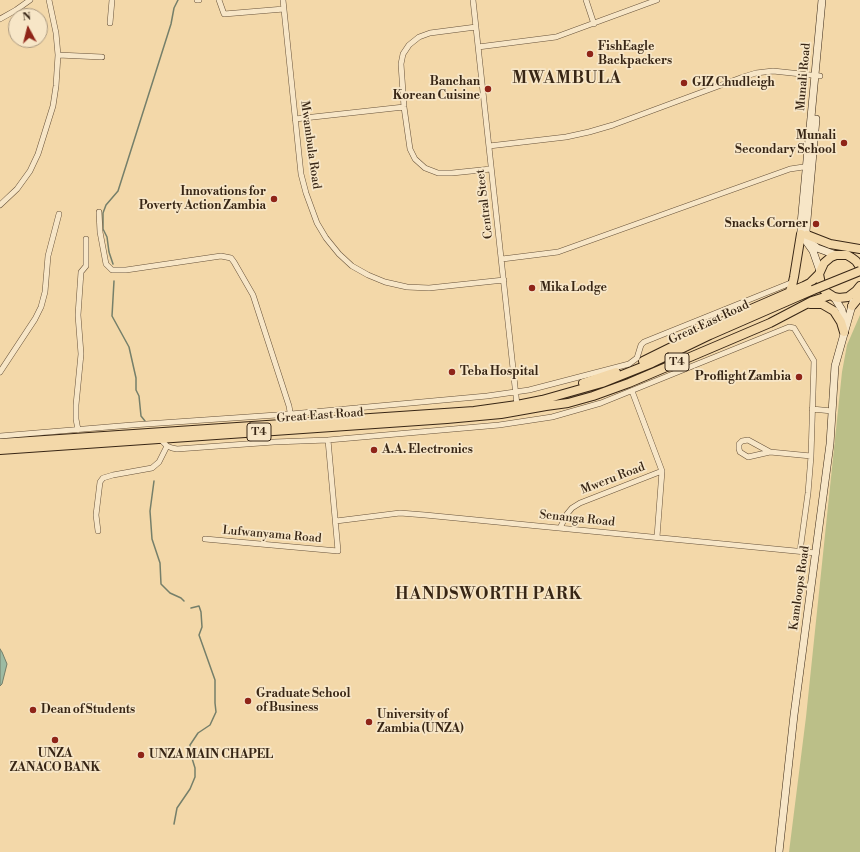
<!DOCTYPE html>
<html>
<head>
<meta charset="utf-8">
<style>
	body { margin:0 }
	#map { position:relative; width:860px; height:852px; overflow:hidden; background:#f3d8a9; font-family:"Libre Bodoni",serif }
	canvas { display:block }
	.north { position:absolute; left:8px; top:8px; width:40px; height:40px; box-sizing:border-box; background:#f7e6c7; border:1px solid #ab9980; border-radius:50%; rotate:353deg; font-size:11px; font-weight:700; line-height:16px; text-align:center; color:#382615 }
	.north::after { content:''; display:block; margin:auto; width:14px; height:18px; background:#8f2418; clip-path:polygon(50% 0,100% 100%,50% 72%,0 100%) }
</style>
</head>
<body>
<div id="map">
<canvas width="860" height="852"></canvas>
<div class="north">N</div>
</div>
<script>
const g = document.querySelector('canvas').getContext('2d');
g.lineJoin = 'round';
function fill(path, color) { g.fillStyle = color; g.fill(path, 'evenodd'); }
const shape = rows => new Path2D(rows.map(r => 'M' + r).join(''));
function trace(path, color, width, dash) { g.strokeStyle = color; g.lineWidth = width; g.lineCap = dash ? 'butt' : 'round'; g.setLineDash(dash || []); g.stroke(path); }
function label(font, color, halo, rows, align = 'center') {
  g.font = font + ' "Libre Bodoni",serif'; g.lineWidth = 3.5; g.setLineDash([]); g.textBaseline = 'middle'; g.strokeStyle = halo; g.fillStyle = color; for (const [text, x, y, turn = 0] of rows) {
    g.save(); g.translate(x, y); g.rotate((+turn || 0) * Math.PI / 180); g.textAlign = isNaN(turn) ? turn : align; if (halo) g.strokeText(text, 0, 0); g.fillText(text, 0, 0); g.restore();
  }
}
fill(shape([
	[860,315,860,852,789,852,806,717,842,372,847,345]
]), '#bbbf88');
const water = shape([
	[0,649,2,652,7,664,2,684,0,686,0,649]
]);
fill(water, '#9dbba3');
trace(water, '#757f6a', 1);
trace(shape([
	[113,264,109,252,107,237,103,229,103,213,106,205,118,191,171,24,174,8,178,0],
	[114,281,112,316,129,347,136,378,136,390,139,396,141,416,145,421],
	[154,481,150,511,152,539,160,563,161,584,170,593,181,598,184,601],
	[174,824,177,808,190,789,195,777,195,768,191,755,190,745,198,733,210,725,216,712,215,703,215,680,199,635,202,627,201,612,199,606,191,608]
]), '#757f6a', 1.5);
const minor = shape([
	[197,0,199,0],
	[219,0,224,14,284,9],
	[283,0,301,174,306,193,317,223,326,238,339,254,352,266,368,275,385,282,407,287,429,288,504,280],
	[473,0,517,405],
	[586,0,594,24],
	[0,19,16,10,30,0],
	[110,23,112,0],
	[476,27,430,33,419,37,409,45,403,54,401,64,404,107,410,149,415,159,425,168,438,173,452,173,491,169],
	[478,47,556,37,657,0],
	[58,55,102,57],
	[295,119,404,107],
	[489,146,566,137,589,132,613,125,743,77,756,73,773,71,820,76],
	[0,205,17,189,30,171,38,154,53,106,56,86,58,55,56,33,49,0],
	[99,212,100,232,106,264,112,270,126,270,221,256,231,258,234,262,253,295,289,406,292,423],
	[502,259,558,252,790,169,810,166],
	[0,372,35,319,41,307,45,292,48,256,59,214],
	[632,391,662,471,657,537],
	[812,409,832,411],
	[78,430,76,419,76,405,81,354,78,315,81,272,86,266,86,239],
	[0,436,132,425,291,414,487,396,529,390,629,364,637,358,641,345,644,342,793,282],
	[160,439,167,446,172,448,177,449,274,442,328,440,499,425,552,417,601,403,789,327,794,328,814,361,811,456,808,493,800,551],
	[770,452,748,457,740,452,739,449,739,444,742,441,748,440,770,452,811,456],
	[336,521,400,513,425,515,816,553],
	[560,528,567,514,572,508,580,503,662,471],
	[98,531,96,515,100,482,103,478,113,475,152,468,159,462,167,446],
	[205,539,338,551,328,440]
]);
const secondary = shape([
	[816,119,806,231,807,236,811,243,817,248,836,255],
	[820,271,813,251,801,234,801,224,822,0],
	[834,297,842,310,845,327],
	[779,852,794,715,830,444,835,366,853,302]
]);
const primary = shape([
	[807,235,830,244,860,249],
	[860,267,856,261,852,258,847,255,836,255,831,257,824,263,819,274,821,284,823,289,826,292,834,297,839,298,848,297,856,291,860,286],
	[789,293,792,286,794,277,801,234],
	[810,304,822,304,834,311,841,322,844,332],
	[852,306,860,296],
	[643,361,728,319,804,286,810,283,819,274],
	[583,383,616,372],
	[0,443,474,411,517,405,542,400,602,383,652,363,710,335,813,290],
	[0,450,447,419,501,414,546,406,568,403,593,396,629,383,770,323,812,301,831,295]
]);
trace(minor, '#67523a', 6);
trace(secondary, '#382615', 8);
trace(primary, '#382615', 10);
trace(minor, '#f7e6c7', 5);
trace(secondary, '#f7e6c7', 7);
trace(primary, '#f3d8a9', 8);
const primaryBridge = shape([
	[813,290,860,271]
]);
trace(primaryBridge, '#382615', 10, []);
trace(primaryBridge, '#f3d8a9', 8);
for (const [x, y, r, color] of [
	[590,54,4,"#8f2418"],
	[684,83,4,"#8f2418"],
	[488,89,4,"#8f2418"],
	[844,143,4,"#8f2418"],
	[274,199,4,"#8f2418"],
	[816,224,4,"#8f2418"],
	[532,288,4,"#8f2418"],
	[452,372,4,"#8f2418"],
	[799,377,4,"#8f2418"],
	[374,450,4,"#8f2418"],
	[248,701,4,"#8f2418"],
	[33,710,4,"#8f2418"],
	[369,722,4,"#8f2418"],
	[55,740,4,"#8f2418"],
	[141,755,4,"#8f2418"]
]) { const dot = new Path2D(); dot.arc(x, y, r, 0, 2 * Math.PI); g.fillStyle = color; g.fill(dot); trace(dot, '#f7e6c7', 1.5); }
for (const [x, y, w] of [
	[677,362,24],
	[259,432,24]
]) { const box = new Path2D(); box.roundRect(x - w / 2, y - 9, w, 18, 3); g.fillStyle = '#f7e6c7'; g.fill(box); trace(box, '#382615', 1); }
label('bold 11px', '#382615', null, [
	["T4",677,362],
	["T4",259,432]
]);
label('bold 12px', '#382615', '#f7e6c7', [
	["FishEagle",598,47],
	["Backpackers",598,61],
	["Banchan",480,82,"right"],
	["Korean Cuisine",480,96,"right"],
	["GIZ Chudleigh",692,83],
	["Munali",836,136,"right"],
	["Secondary School",836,150,"right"],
	["Innovations for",266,192,"right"],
	["Poverty Action Zambia",266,206,"right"],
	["Snacks Corner",808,224,"right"],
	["Mika Lodge",540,288],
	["Teba Hospital",460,372],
	["Proflight Zambia",791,377,"right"],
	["A.A. Electronics",382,450],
	["Graduate School",256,694],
	["of Business",256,708],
	["Dean of Students",41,710],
	["University of",377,715],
	["Zambia (UNZA)",377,729],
	["UNZA",55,754,"center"],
	["ZANACO BANK",55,768,"center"],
	["UNZA MAIN CHAPEL",149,755]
], 'left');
label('12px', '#382615', '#f7e6c7', [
	["Munali Road",804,77,-85],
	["Mwambula Road",310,145,82],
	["Central Steet",485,204,-97],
	["Great East Road",709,323,-25],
	["Great East Road",320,416,-4],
	["Mweru Road",613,479,-21],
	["Senanga Road",577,519,6],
	["Lufwanyama Road",272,535,5],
	["Kamloops Road",800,588,-82]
]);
g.letterSpacing = '1px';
label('bold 16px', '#382615', '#f7e6c7', [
	["MWAMBULA",567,79],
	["HANDSWORTH PARK",489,595]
]);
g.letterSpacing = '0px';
</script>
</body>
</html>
